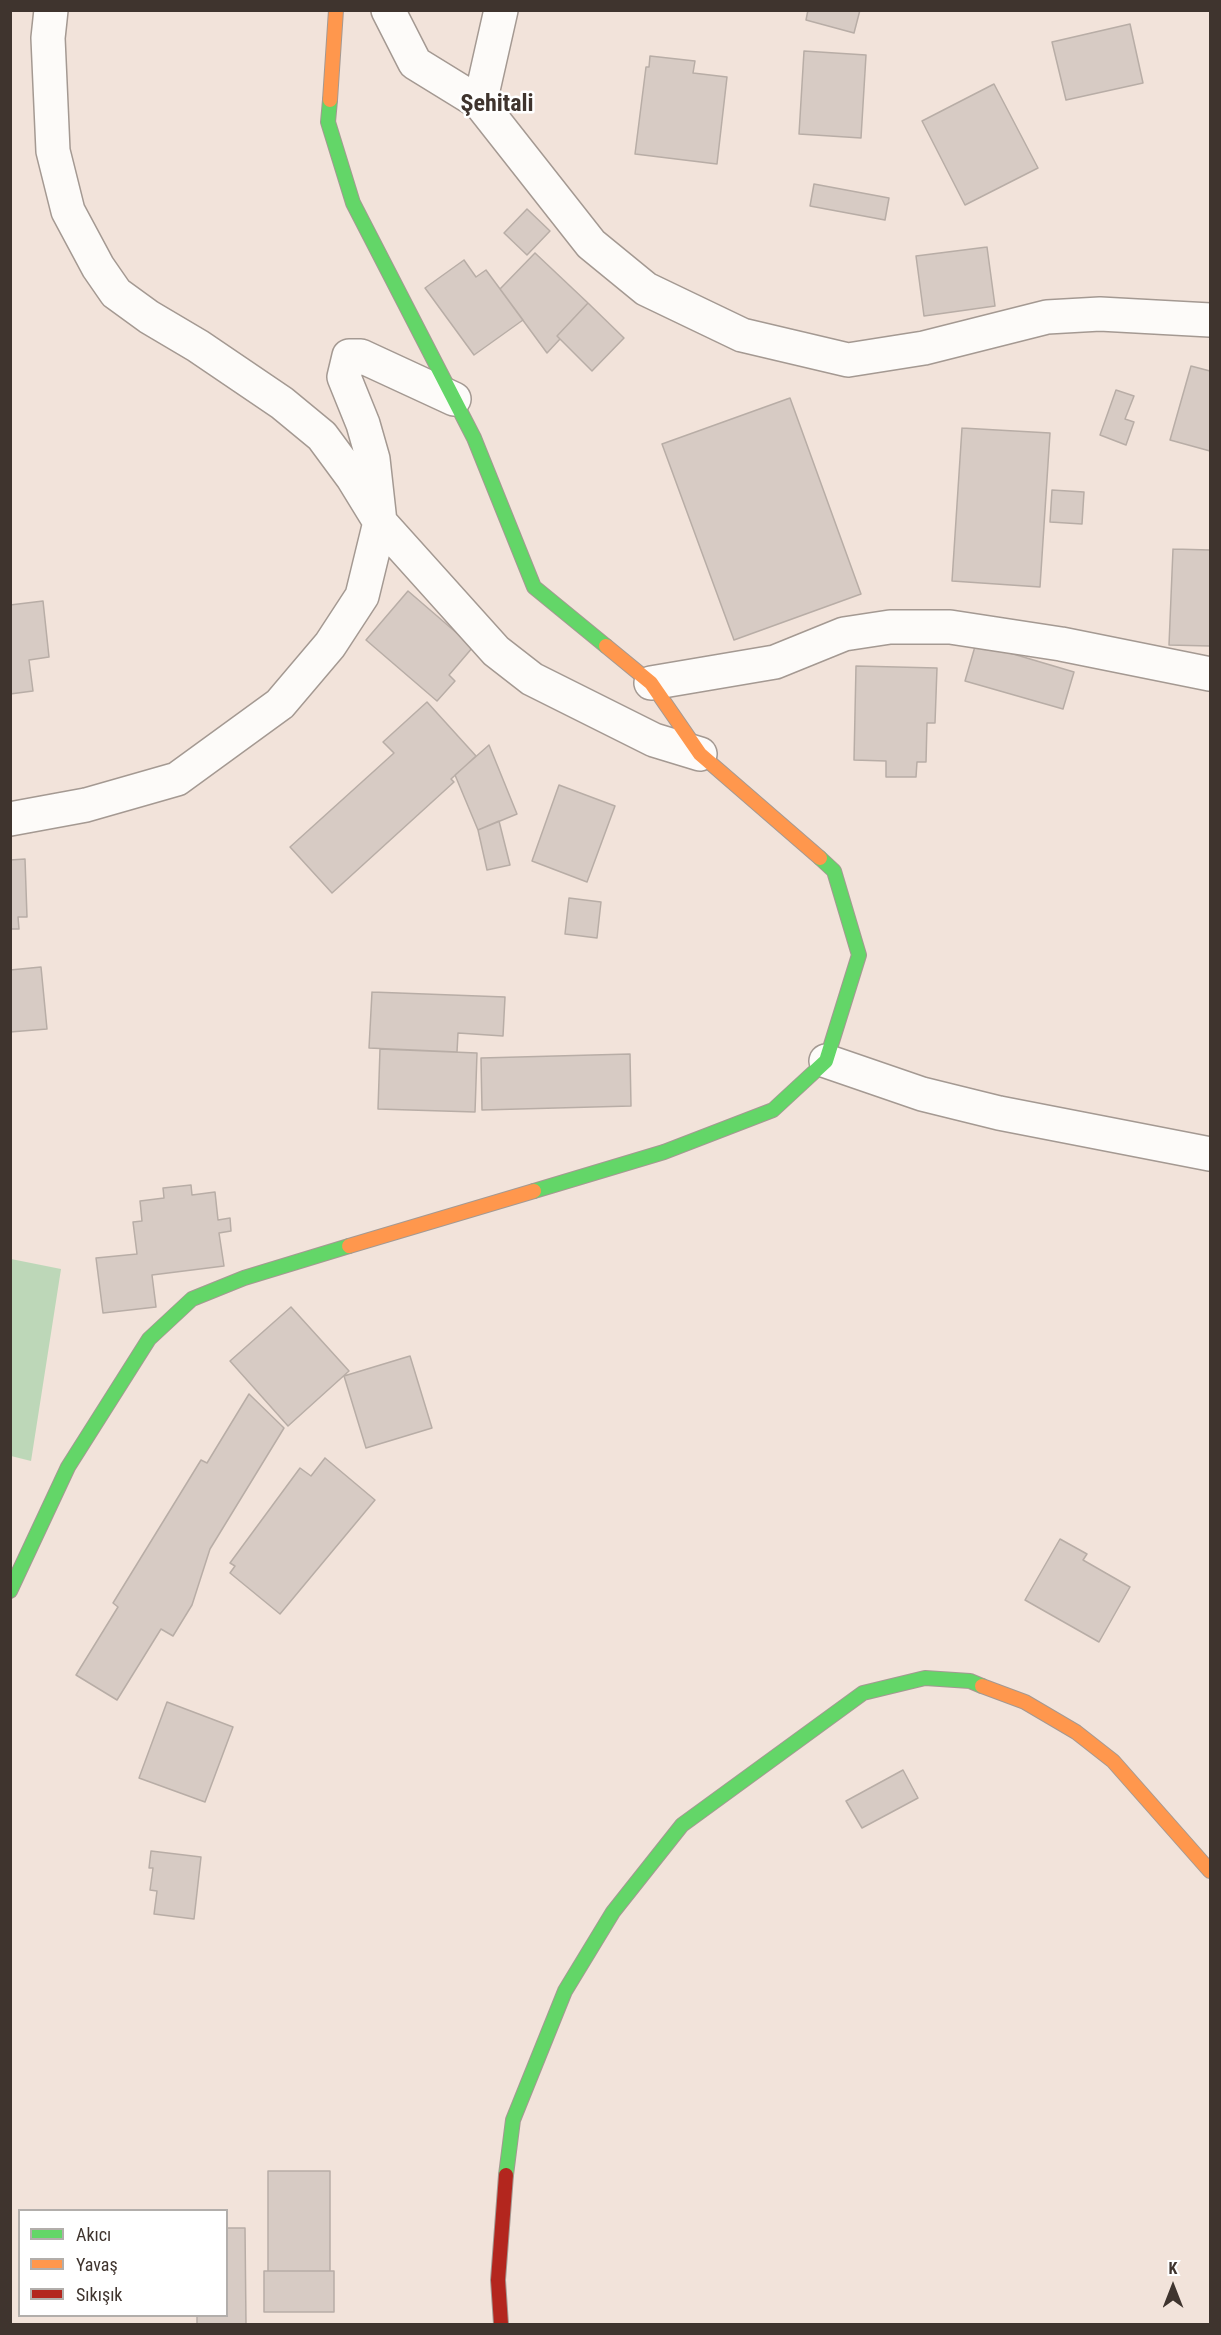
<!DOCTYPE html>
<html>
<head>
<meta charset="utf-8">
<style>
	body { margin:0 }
	#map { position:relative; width:1221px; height:2335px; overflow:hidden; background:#f2e3da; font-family:"Roboto Condensed",sans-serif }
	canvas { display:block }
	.frame { position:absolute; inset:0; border:12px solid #3f342e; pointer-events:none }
	.legend { position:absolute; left:18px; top:2209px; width:210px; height:108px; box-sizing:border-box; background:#fff; border:2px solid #b2aeab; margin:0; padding:8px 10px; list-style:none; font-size:18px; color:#3f342e }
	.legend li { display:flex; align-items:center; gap:12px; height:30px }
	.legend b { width:30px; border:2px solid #b2aeab }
	.north { position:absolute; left:1143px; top:2257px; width:60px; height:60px; -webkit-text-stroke:4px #fff; paint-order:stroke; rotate:0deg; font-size:16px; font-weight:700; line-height:24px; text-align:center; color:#3f342e }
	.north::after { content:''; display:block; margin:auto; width:21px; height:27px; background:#3f342e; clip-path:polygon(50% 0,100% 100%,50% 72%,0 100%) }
</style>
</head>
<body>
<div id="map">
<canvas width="1221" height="2335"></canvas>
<div class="frame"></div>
<ul class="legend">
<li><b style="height:8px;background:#63d668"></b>Akıcı</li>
<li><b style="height:8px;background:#ff974d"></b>Yavaş</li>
<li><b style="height:8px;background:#b3261e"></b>Sıkışık</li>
</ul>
<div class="north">K</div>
</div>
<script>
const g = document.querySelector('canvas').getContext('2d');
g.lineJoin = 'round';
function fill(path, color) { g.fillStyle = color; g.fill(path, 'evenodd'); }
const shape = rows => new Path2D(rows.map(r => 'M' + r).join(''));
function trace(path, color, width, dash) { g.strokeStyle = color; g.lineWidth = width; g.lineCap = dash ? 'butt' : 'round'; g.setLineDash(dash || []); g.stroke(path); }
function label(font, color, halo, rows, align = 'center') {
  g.font = font + ' "Roboto Condensed",sans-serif'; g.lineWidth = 5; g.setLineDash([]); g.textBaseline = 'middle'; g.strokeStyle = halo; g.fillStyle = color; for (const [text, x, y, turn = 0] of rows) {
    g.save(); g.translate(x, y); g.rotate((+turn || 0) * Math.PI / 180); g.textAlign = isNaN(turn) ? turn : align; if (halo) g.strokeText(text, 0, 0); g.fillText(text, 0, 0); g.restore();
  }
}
fill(shape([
	[11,1259,61,1269,31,1461,11,1456]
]), '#bdd7b8');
const building = shape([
	[808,10,860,10,854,33,806,20,808,10],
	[1130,24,1143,83,1066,100,1052,42,1130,24],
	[804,51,866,55,861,138,799,134,804,51],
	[650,56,695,61,693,73,727,77,717,164,635,154,646,67,649,67,650,56],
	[994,84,1038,168,965,205,922,121,994,84],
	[814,184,889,198,885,220,810,206,814,184],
	[527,209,550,231,527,255,504,233,527,209],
	[987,247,995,306,924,316,916,256,987,247],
	[535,253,588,303,557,336,560,339,547,353,500,289,535,253],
	[464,260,476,277,486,270,523,320,474,355,425,288,464,260],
	[588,303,624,338,592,371,557,336,588,303],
	[1191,366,1210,371,1210,451,1170,440,1191,366],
	[1116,390,1134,396,1125,419,1134,422,1126,445,1100,435,1116,390],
	[790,398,861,594,734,640,662,444,790,398],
	[962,428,1050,433,1040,587,952,581,962,428],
	[1052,490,1084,492,1082,524,1050,522,1052,490],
	[1173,549,1210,550,1210,646,1169,645,1173,549],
	[408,591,473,647,449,675,455,681,437,701,366,640,408,591],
	[43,601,49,657,29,660,33,691,10,694,10,605,43,601],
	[976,643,1074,672,1063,709,965,681,976,643],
	[856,666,937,668,935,723,927,723,926,762,917,762,916,777,886,777,886,761,854,760,856,666],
	[427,702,476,756,451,779,454,782,332,893,290,847,394,753,383,742,427,702],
	[489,745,517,814,478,830,455,775,489,745],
	[559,785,615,806,587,882,532,861,559,785],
	[499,821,510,865,487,870,478,830,499,821],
	[25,859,27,917,18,917,19,929,10,929,10,860,25,859],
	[569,898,601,902,597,938,565,934,569,898],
	[41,967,47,1029,10,1032,10,970,41,967],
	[372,992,505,997,503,1036,458,1033,457,1052,369,1048,372,992],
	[380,1049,477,1053,475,1112,378,1109,380,1049],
	[630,1054,631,1106,482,1110,481,1058,630,1054],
	[191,1185,192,1195,215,1192,218,1220,230,1218,231,1231,219,1233,224,1266,152,1275,156,1307,103,1313,96,1258,137,1254,133,1222,142,1221,140,1201,164,1198,163,1188,191,1185],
	[291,1307,349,1371,288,1426,230,1361,291,1307],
	[410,1356,432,1428,366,1448,344,1376,410,1356],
	[249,1394,284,1428,210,1549,192,1605,173,1636,161,1629,117,1700,76,1675,118,1607,113,1603,201,1460,207,1463,249,1394],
	[325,1458,375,1500,280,1614,230,1573,235,1566,230,1563,300,1468,311,1476,325,1458],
	[1060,1539,1087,1554,1083,1560,1130,1587,1099,1642,1025,1600,1060,1539],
	[167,1702,233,1727,205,1802,139,1778,167,1702],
	[903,1770,918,1798,862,1828,846,1801,903,1770],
	[151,1851,201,1857,194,1919,154,1914,157,1891,150,1890,153,1868,149,1868,151,1851],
	[268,2171,330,2171,330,2271,268,2271,268,2171],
	[226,2228,245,2228,246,2324,197,2324,197,2316,226,2316,226,2228],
	[264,2271,334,2271,334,2312,264,2312,264,2271]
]);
fill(building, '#d7cbc4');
trace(building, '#b8ada6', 1.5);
const street = shape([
	[51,10,48,38,53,151,68,211,98,267,116,293,149,317,198,346,282,403,322,436,353,478,380,522,496,651,532,679,654,740,700,754],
	[388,10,415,63,480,103,591,244,646,289,742,335,848,360,924,348,1047,317,1100,314,1210,320],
	[480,103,501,10],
	[651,683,775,662,844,634,890,627,950,627,1061,644,1210,674],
	[10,819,86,805,177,779,280,704,330,645,362,596,380,522,373,459,363,424,344,377,349,356,361,356,454,399],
	[826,1061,922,1094,999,1113,1210,1154]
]);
const fast = shape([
	[330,100,328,122,353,203,474,438,534,587,606,646],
	[534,1191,664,1152,773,1110,826,1061,859,955,834,871,820,858],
	[10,1591,68,1467,149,1339,192,1299,244,1278,349,1246],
	[506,2175,513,2120,565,1991,613,1912,682,1825,863,1693,925,1678,970,1681,982,1686]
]);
const slow = shape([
	[330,100,336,10],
	[606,646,651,683,700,754,820,858],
	[349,1246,534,1191],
	[982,1686,1025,1702,1076,1732,1113,1761,1210,1871]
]);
const jam = shape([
	[501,2324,498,2280,506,2175]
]);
trace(street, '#a49992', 36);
trace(fast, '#a49992', 16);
trace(slow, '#a49992', 16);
trace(jam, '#a49992', 16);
trace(street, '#fdfbf9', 33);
trace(fast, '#63d668', 14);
trace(slow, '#ff974d', 14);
trace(jam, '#b3261e', 14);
label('bold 24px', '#3f342e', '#fff', [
	["Şehitali",497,105]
]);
</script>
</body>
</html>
